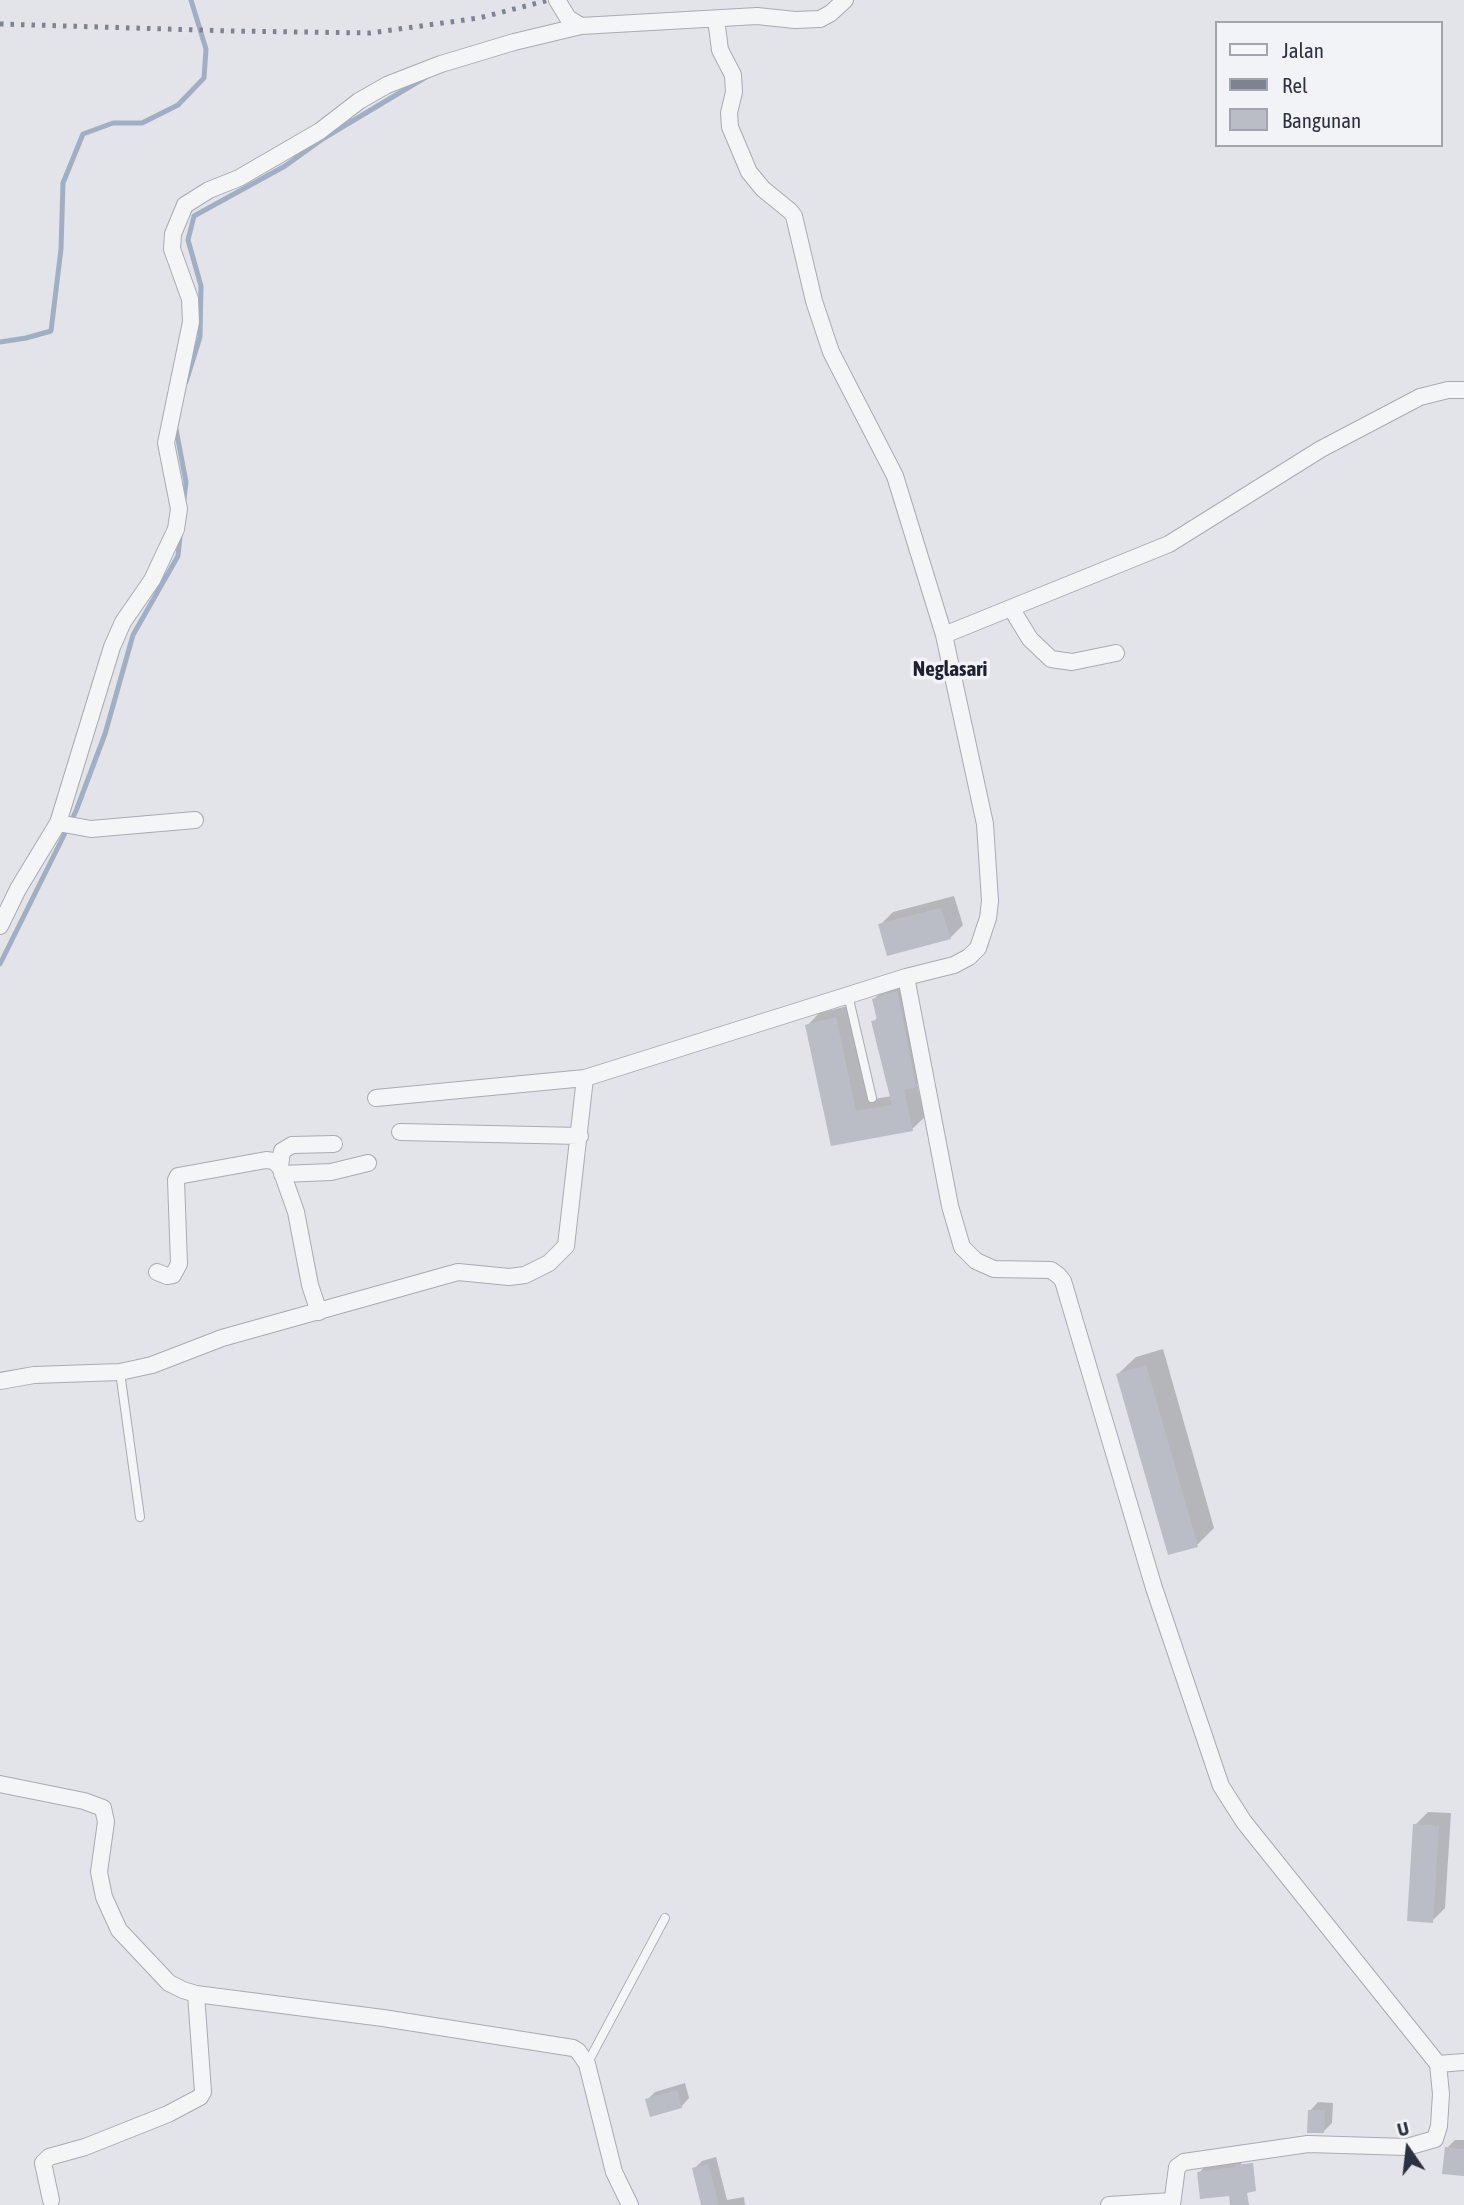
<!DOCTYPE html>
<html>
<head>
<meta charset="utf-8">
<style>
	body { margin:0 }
	#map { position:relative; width:1464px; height:2205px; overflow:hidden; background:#e2e4e9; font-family:"Asap Condensed",sans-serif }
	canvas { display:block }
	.legend { position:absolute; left:1215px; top:21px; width:228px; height:126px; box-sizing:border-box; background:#f1f3f6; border:2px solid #a2a5ad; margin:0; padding:9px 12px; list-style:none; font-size:21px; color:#2c313f }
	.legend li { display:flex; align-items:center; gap:14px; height:35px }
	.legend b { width:35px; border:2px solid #a2a5ad }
	.north { position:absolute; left:1373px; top:2114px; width:70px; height:70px; -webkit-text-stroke:5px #f1f3f6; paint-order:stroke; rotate:346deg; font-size:19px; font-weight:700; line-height:28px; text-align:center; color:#2c313f }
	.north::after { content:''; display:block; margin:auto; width:24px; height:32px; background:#2c313f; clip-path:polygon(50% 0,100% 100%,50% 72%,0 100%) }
</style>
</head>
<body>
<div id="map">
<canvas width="1464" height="2205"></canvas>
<ul class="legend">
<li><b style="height:9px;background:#f4f5f7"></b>Jalan</li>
<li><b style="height:9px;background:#7d8391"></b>Rel</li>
<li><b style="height:19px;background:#babdc5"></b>Bangunan</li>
</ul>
<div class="north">U</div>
</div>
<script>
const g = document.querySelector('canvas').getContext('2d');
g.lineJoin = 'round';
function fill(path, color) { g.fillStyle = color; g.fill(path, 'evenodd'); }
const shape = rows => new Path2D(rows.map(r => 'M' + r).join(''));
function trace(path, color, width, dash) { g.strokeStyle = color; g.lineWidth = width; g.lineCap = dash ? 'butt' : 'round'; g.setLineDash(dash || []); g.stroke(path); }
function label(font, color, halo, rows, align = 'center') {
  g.font = font + ' "Asap Condensed",sans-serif'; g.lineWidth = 7; g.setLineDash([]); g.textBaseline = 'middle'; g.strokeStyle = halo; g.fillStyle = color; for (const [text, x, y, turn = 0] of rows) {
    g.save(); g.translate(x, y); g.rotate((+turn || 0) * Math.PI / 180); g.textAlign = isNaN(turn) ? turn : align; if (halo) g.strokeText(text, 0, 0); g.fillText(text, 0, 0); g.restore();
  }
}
fill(shape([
	[954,896,963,925,950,938,880,925,893,912],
	[909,980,928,1073,917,1084,925,1117,912,1129,832,1144,807,1026,819,1013,848,1006,868,1100,892,1096,873,1022,878,1017,874,999,887,987],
	[1163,1349,1214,1528,1197,1545,1118,1374,1136,1357],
	[1428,1812,1451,1813,1445,1908,1432,1921,1415,1825],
	[685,2083,689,2098,681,2107,647,2100,655,2092],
	[1318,2102,1333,2103,1332,2123,1324,2131,1310,2111],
	[1455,2140,1464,2140,1464,2174,1447,2148],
	[716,2157,727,2200,744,2197,745,2205,703,2205,694,2169,702,2161],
	[1241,2160,1242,2185,1199,2173,1207,2164]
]), '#0003');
trace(shape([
	[0,342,26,338,51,331,61,249,63,183,83,134,113,123,142,123,178,105,204,78,206,49,191,0],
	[186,382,200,337,201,286,188,240,194,216,285,166,324,138,426,77],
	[176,429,186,482,184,499],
	[0,964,76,811,105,734,133,635,178,556,180,536]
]), '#a1afc5', 5);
fill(shape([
	[941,908,951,939,887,956,878,924],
	[897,991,916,1087,904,1090,913,1131,831,1146,805,1025,836,1017,856,1111,892,1105,871,1021,877,1020,872,999],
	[1146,1365,1198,1547,1168,1555,1116,1374],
	[1413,1824,1439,1826,1433,1923,1407,1921],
	[677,2090,682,2108,650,2117,645,2099],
	[1308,2110,1325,2110,1324,2133,1307,2133],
	[1445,2147,1464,2149,1464,2176,1442,2174],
	[1253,2163,1256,2191,1247,2193,1249,2205,1230,2205,1229,2196,1200,2199,1197,2172,1235,2167,1235,2165],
	[708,2164,719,2205,701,2205,692,2168]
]), '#babdc5');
const lane = shape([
	[848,995,872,1098],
	[120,1372,140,1517],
	[587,2064,665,1918]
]);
const street = shape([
	[557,0,568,18,581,26,757,16,795,20,820,19,831,13,845,0],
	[1011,608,1030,639,1051,659,1072,662,1116,653],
	[944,635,1169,544,1321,449,1420,397,1448,390,1464,390],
	[58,823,91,829,195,820],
	[0,926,18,889,58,823,112,647,123,622,152,580,176,529,179,509,166,443,191,322,190,299,172,249,173,234,185,205,209,190,239,178,320,131,359,101,387,85,441,64,514,42,581,26],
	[906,977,950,1206,962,1247,976,1261,994,1269,1051,1270,1059,1276,1063,1281,1154,1588,1221,1786,1244,1822,1438,2064,1441,2094,1439,2126,1435,2139,1407,2147,1308,2144,1184,2162,1177,2167,1172,2205],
	[376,1098,585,1078],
	[400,1132,580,1136],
	[282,1174,331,1172,368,1163],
	[157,1272,167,1276,173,1275,179,1264,176,1180,178,1176,266,1160,274,1161,280,1167],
	[319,1312,310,1285,296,1212,280,1167,282,1151,292,1145,334,1144],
	[0,1381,34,1375,120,1372,152,1365,222,1338,458,1272,509,1277,525,1275,549,1263,566,1246,585,1078,906,977,954,965,969,957,978,948,988,918,990,901,985,824,944,635,895,476,831,352,814,301,794,216,790,211,763,189,749,172,730,127,729,113,734,92,733,75,720,50,716,19],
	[0,1784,84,1801,103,1808,106,1822,99,1872,104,1897,119,1930,169,1983,183,1990,196,1994,383,2018,573,2048,578,2051,587,2064,614,2172,630,2205],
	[1438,2064,1464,2062],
	[51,2200,43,2163,49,2157,85,2147,168,2114,200,2097,203,2092,196,1994],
	[1109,2205,1172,2201]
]);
trace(lane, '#a8abb3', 10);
trace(street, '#a8abb3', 18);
trace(lane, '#f4f5f7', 8);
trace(street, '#f4f5f7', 16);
trace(shape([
	[0,24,232,31,370,33,479,18,549,0]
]), '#7d8391', 5, [3.5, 7]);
label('bold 21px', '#1e2230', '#f1f3f6', [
	["Neglasari",950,669]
]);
</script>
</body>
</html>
